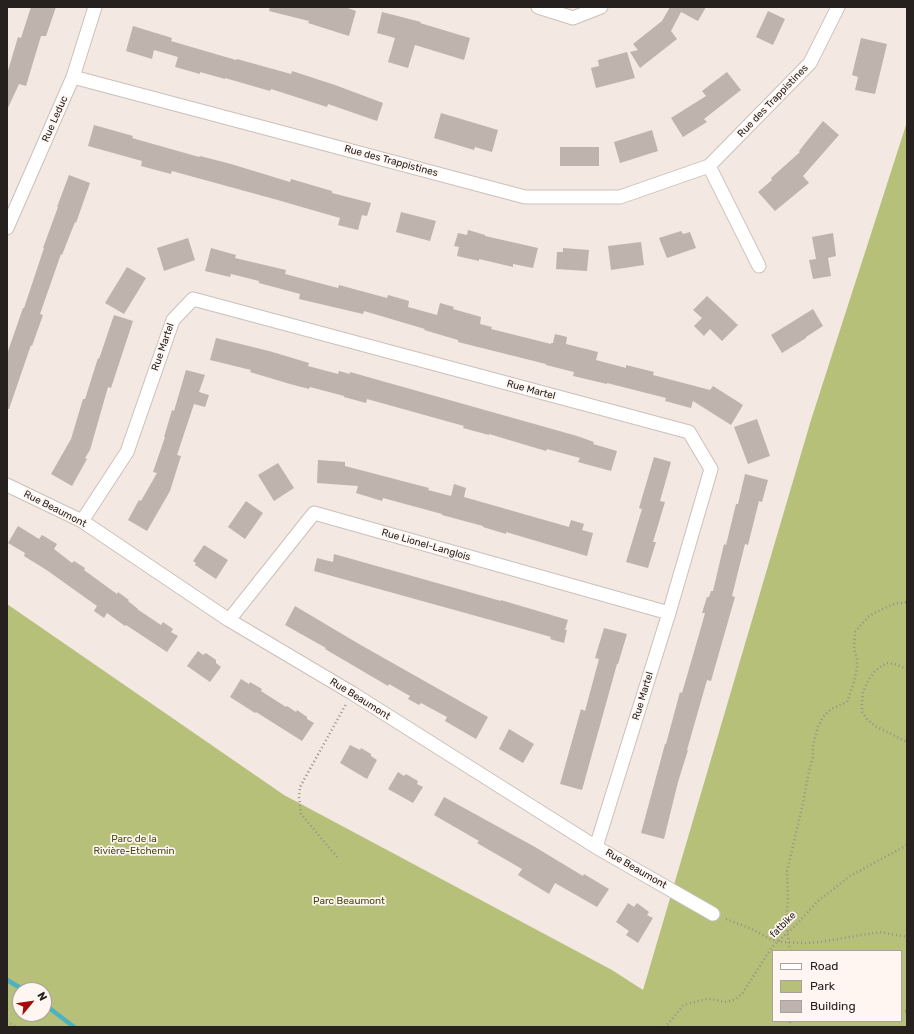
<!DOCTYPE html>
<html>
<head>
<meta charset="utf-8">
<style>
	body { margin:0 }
	#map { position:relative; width:914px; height:1034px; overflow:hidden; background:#f3e8e2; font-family:Rubik,sans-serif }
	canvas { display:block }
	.frame { position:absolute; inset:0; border:8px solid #26211f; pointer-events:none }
	.legend { position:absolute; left:772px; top:950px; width:130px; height:72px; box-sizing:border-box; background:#fff6f1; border:1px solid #a8a19d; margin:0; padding:5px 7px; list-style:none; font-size:12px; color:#26211f }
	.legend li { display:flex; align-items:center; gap:8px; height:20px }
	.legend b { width:20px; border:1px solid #a8a19d }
	.north { position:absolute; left:12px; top:982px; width:40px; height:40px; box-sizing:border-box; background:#fff6f1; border:1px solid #a8a19d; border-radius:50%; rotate:61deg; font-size:11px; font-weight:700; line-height:16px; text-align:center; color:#26211f }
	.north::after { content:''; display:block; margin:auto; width:14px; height:18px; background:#a30c0b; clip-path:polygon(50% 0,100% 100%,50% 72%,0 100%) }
</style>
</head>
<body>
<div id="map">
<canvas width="914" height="1034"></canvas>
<div class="frame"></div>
<ul class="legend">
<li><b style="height:5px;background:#fff"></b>Road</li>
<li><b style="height:11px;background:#b7c079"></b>Park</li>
<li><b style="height:11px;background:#beb3ad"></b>Building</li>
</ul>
<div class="north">N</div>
</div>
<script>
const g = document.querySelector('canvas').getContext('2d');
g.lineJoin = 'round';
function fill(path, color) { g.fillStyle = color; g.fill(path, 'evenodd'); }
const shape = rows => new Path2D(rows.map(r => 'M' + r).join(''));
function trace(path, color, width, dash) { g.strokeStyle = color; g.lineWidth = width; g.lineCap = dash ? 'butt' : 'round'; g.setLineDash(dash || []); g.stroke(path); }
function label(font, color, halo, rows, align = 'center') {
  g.font = font + ' Rubik,sans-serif'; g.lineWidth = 3.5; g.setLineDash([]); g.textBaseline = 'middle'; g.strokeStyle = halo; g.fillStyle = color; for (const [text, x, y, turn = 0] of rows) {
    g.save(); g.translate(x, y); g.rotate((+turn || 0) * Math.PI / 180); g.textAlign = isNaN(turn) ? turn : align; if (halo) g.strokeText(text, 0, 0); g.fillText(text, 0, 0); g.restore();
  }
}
fill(shape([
	[907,122,907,1027,7,1027,7,604,284,795,612,970,643,990,811,420],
	[773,951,901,951,901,1021,773,1021],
	[20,990,44,990,44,1014,20,1014]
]), '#b7c079');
trace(shape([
	[7,980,24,990],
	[44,1004,74,1027]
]), '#4bb3c0', 4.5);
fill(shape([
	[31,7,56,7,46,36,41,36,26,86,19,84,7,110,7,74,18,37,21,38],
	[270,7,345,7,356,11,349,36,308,23,309,21,269,11],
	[670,7,706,7,698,21,681,12,671,31,677,39,640,68,630,52,638,50,633,44,662,21],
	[768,11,785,19,773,45,756,37],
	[382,12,421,22,420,23,470,38,464,60,415,45,408,68,388,62,395,38,377,33],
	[133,26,172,38,171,41,236,60,237,59,291,74,292,71,335,85,383,103,377,121,328,104,327,107,271,89,270,91,225,78,225,79,200,72,200,74,175,67,178,57,154,50,152,59,126,51],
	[861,38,887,44,875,94,855,90,858,77,852,75],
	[627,52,635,78,596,88,591,68,599,66,598,60],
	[727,72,741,90,704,119,707,122,683,137,671,118,706,96,702,91],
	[441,113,498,130,492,152,475,147,474,150,434,138],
	[823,121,839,135,803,176,809,183,775,211,758,192,772,180,771,178,800,152,799,151],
	[94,125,133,136,132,138,199,157,200,156,231,164,290,182,291,179,332,191,332,193,371,203,367,216,362,215,358,230,338,225,340,218,274,199,172,171,171,174,141,166,142,161,88,146],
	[652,130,658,151,620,163,614,142],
	[560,147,599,147,599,166,560,166],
	[69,175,90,183,76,223,75,222,62,255,61,254,40,314,43,315,32,346,31,345,9,409,7,409,7,354,23,308,24,308,44,248,43,248,58,207,57,207],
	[401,212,436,221,430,241,396,232],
	[468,230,485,235,485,236,538,248,533,268,513,264,513,267,479,259,479,261,457,256,459,247,454,246,458,233,467,235],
	[681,231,683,234,690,232,696,248,667,258,659,238],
	[833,233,836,256,828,258,831,276,813,279,809,260,816,259,812,237],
	[188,238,195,260,164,271,157,248],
	[641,242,644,265,611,270,608,246],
	[211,248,236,255,235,258,286,270,285,274,338,288,339,285,387,298,388,295,409,301,408,307,437,315,440,303,454,307,453,309,481,317,480,324,492,327,491,329,551,344,551,343,553,343,555,334,567,337,566,344,598,352,596,360,626,368,626,365,654,372,653,375,710,390,713,386,743,405,731,425,693,401,691,408,665,401,666,398,607,383,607,384,573,376,574,372,546,365,546,364,458,342,458,340,424,330,425,329,364,311,363,314,299,299,300,294,259,283,259,281,231,274,230,277,205,271],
	[563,248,589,250,587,271,556,269,557,252,563,252],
	[127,267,146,278,124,314,105,303],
	[707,296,738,325,722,341,710,329,704,336,694,326,702,318,693,310],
	[813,309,823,326,806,337,806,338,782,353,771,335],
	[114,315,133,321,111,388,108,387,90,450,85,458,87,459,72,486,51,474,71,439,83,399,85,399,98,358,99,359],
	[216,338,269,351,309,363,308,366,338,374,339,371,350,374,350,372,577,436,594,442,593,444,617,451,611,471,578,462,580,458,547,449,546,451,489,434,489,435,463,428,464,426,367,399,366,403,344,397,344,396,310,387,309,389,290,384,250,372,251,370,210,360],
	[186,370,205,375,199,392,209,395,205,407,194,404,177,455,181,456,170,491,147,531,128,520,139,500,141,501,157,473,153,472,165,437,164,437,172,410,174,411],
	[757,419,770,456,748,464,734,427],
	[654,457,671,462,660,501,665,502,653,542,656,542,648,568,626,562,642,509,639,508],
	[318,460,345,462,345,466,429,488,428,490,451,496,454,484,466,488,464,497,569,527,571,520,584,524,582,530,593,533,587,556,506,532,506,534,483,527,483,526,442,515,442,514,383,498,382,501,356,493,358,486,317,483],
	[278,463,294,488,274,501,258,475],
	[745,474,768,480,762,502,759,501,748,545,745,544,732,596,735,597,711,681,707,680,687,750,688,750,678,782,664,839,641,833,665,744,666,744,680,692,682,693,702,624,705,613,702,613,707,597,709,597,711,591,713,591,724,544,726,545,736,504,738,504],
	[246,501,263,513,245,539,228,527],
	[18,526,39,539,42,535,57,544,54,549,72,563,74,561,85,568,84,570,110,589,117,594,118,592,129,600,128,601,138,609,137,609,161,625,163,622,173,629,171,632,178,636,167,652,126,625,125,626,107,613,104,618,94,611,97,606,48,571,24,556,25,553,8,543],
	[204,545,228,560,216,579,195,565,196,563,193,561],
	[334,554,501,601,501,600,568,620,565,630,567,630,564,643,550,639,551,637,523,629,314,571,317,558,333,562],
	[295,606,359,644,488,717,476,739,445,721,447,717,421,703,419,705,408,699,410,696,389,684,388,686,325,649,326,648,285,625],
	[604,628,627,634,618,664,617,664,582,790,560,784,581,709,585,711,599,659,595,658],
	[198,651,203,655,206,653,216,660,216,663,221,667,210,682,187,666],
	[241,679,249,684,250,682,262,689,261,691,286,707,287,706,296,712,297,710,307,717,307,719,314,723,302,741,256,712,255,713,230,697],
	[509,729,534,744,523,763,499,749],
	[350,745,360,750,361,748,371,754,371,756,377,760,367,779,340,763],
	[398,772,404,776,406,774,418,781,417,784,423,787,413,803,388,789],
	[444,797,535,847,583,876,584,874,609,889,597,907,555,883,549,894,518,875,522,869,477,843,479,841,434,815],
	[628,903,634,907,637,903,649,912,647,915,653,918,638,943,626,935,629,931,616,922]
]), '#beb3ad');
const minor = shape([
	[538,7,573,18,601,7],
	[73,77,525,197,620,197,709,166,810,63,838,7],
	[709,166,759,266],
	[7,228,73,77,95,7],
	[7,485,82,521,229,620,352,693,596,847,713,914],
	[82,521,127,452,173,320,193,299,689,432,711,469,669,613,596,847],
	[229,620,314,513,669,613]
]);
trace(minor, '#cbc0ba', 15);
trace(shape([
	[907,669,895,664,887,663,880,667,874,672,869,679,863,692,862,702,862,712,867,719,875,726,907,742],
	[337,857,301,814,299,797,300,787,346,704],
	[726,919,752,929,770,939,780,942,805,943,820,942,880,932,907,937],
	[790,951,786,922,788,900,787,871,803,803,809,771,813,757,813,745,818,727,823,717,831,709,847,702,854,682,857,667,857,659,854,649,855,632,868,617,874,613,894,604,907,602],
	[901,1011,907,1011],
	[7,1022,17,1027],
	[7,1027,8,1027],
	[664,1027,668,1024,683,1006,687,1004,707,999,712,999,725,1002,734,1000,742,994,772,947,796,925,818,901,850,876,907,845],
	[789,1027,790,1021]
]), '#98908b', 2.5, [1, 3]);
trace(minor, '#fff', 13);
label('10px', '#26211f', '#fff6f1', [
	["Rue des Trappistines",773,101,-46],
	["Rue Leduc",55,119,-66],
	["Rue des Trappistines",391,161,15],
	["Rue Martel",163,347,-71],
	["Rue Martel",531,390,15],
	["Rue Beaumont",55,509,27],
	["Rue Lionel-Langlois",426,545,16],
	["Rue Martel",643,696,-73],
	["Rue Beaumont",360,699,32],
	["Rue Beaumont",636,869,30],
	["fatbike",783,925,-45]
]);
label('10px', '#444911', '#fff6f1', [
	["Parc de la",134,839],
	["Rivière-Etchemin",134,851],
	["Parc Beaumont",349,901]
]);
</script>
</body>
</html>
